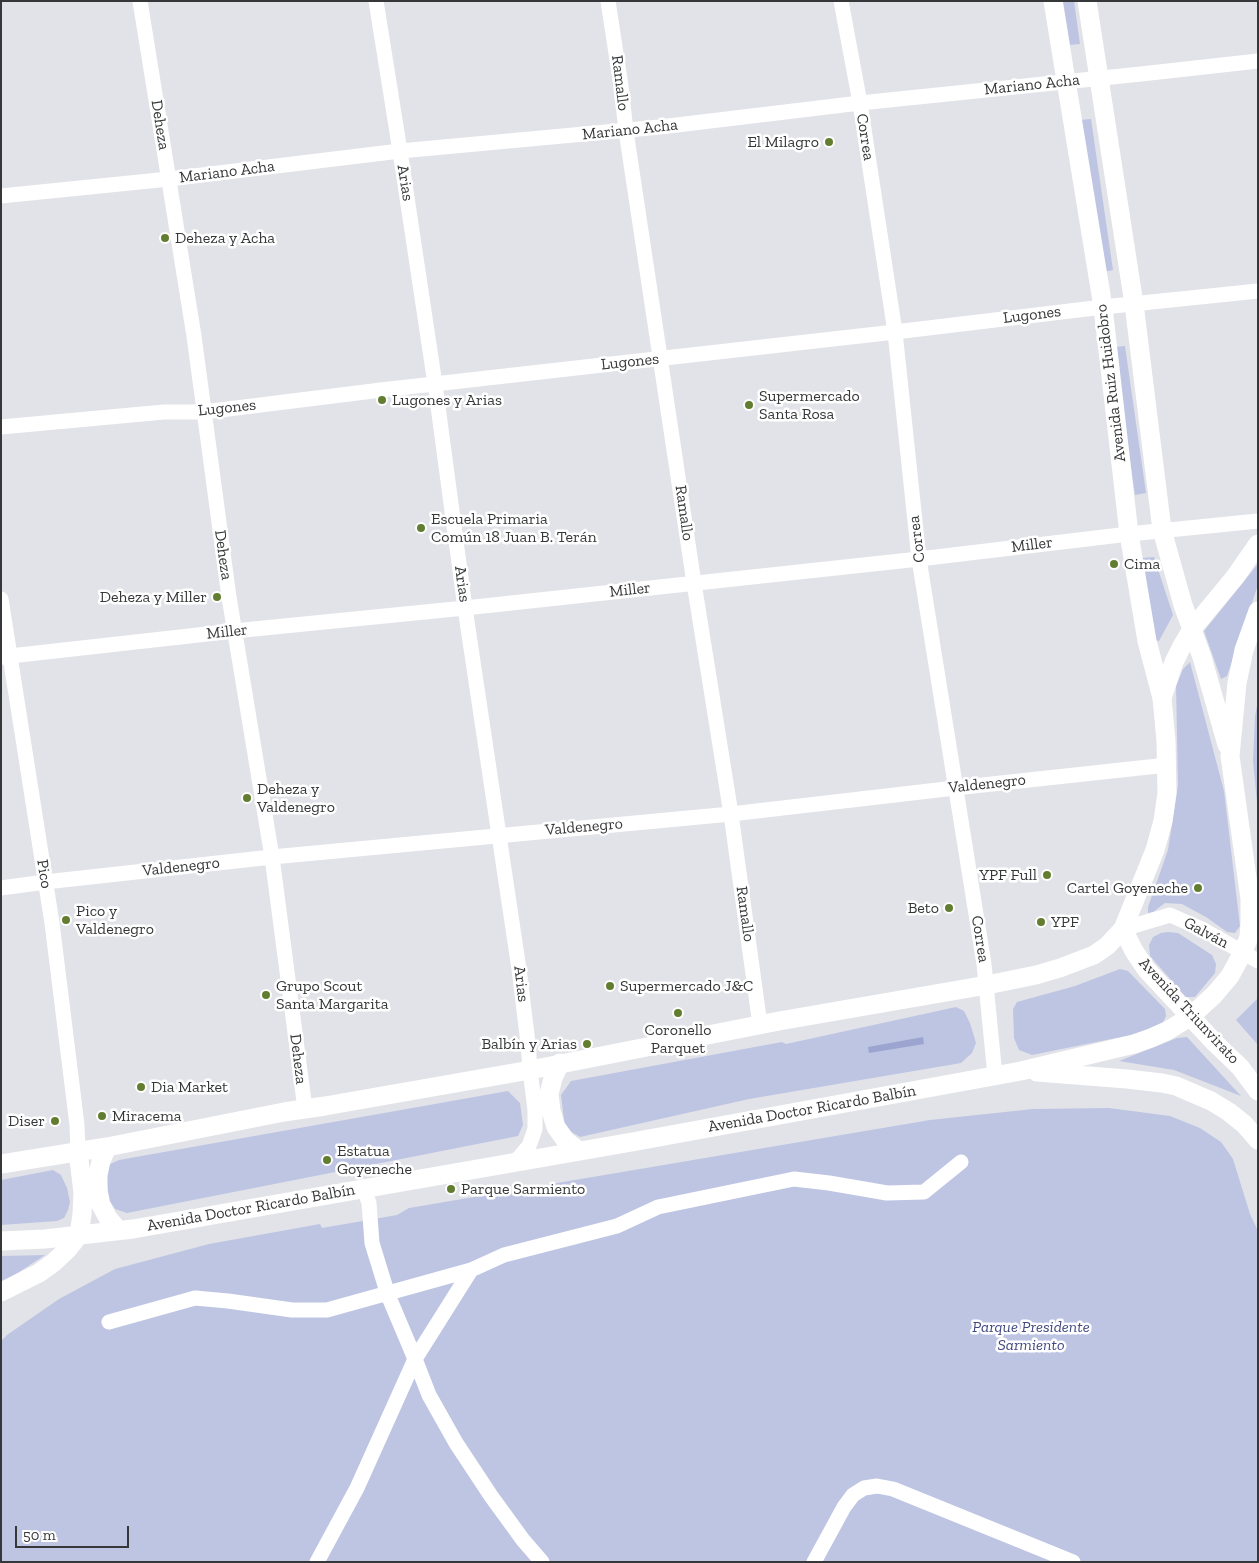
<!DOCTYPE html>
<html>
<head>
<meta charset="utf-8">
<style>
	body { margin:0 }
	#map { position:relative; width:1259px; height:1563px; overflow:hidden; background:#e2e3e8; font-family:"Zilla Slab",serif }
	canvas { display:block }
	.frame { position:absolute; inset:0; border:2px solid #363738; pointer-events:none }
	.scale { position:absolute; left:15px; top:1526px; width:114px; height:22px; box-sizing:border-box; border:2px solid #363738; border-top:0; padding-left:6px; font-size:15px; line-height:18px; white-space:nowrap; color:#363738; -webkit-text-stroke:4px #fff; paint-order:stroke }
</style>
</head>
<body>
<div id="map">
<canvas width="1259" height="1563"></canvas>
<div class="frame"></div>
<div class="scale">50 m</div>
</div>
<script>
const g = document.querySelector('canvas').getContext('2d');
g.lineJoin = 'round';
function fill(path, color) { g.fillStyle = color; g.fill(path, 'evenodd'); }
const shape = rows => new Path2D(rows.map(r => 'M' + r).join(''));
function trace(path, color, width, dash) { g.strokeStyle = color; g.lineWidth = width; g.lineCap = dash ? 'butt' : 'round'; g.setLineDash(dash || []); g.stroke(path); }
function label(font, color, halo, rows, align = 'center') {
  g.font = font + ' "Zilla Slab",serif'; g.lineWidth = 5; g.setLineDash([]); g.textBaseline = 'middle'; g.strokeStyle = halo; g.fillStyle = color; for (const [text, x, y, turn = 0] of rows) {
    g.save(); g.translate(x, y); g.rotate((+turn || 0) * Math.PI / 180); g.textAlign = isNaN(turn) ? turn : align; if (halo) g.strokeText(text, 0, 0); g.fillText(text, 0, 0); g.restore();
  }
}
fill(shape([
	[1063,1,1074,1,1080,44,1070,45],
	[1091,119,1113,270,1103,272,1080,120],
	[1125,346,1146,493,1135,495,1114,347],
	[1154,557,1173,615,1159,641,1154,640,1142,558],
	[1258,564,1258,585,1227,676,1221,679,1204,631],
	[1190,662,1224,791,1240,926,1235,933,1227,932,1206,917,1182,904,1165,903,1153,912,1148,913,1148,907,1168,850,1178,785,1176,686,1183,669],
	[1258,699,1258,813,1253,761,1255,717],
	[1168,932,1178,933,1212,955,1216,964,1215,973,1195,997,1186,997,1150,956,1149,945,1153,937,1161,933],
	[1120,969,1128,971,1165,1009,1166,1016,1163,1022,1141,1033,1032,1055,1019,1050,1014,1038,1013,1009,1017,1002,1075,986],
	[1257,999,1258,999,1258,1045,1236,1020],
	[956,1007,964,1011,970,1023,976,1043,972,1053,961,1063,749,1099,580,1137,565,1128,561,1095,571,1081,782,1042,786,1044],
	[1187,1037,1241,1096,1174,1070,1119,1061,1177,1038],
	[508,1091,520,1103,523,1125,518,1136,127,1213,115,1209,109,1200,106,1175,106,1166,119,1160],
	[1109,1108,1170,1116,1200,1128,1221,1142,1233,1159,1250,1214,1258,1231,1258,1562,1,1562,1,1341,7,1335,59,1299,115,1269,209,1244,320,1224,322,1228,397,1215,409,1208,930,1120,1033,1109],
	[53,1170,61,1175,67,1188,70,1202,68,1210,64,1218,57,1221,1,1225,1,1180],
	[45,1255,1,1284,1,1256]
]), '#bec5e3');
fill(shape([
	[923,1037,924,1044,869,1053,868,1047]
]), '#9ca5cf');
trace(shape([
	[140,1,194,336,229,597,272,857,305,1109],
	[376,1,400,151,435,384,465,608,519,969,528,1043,530,1070,535,1110,535,1129,529,1146,516,1161],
	[608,1,621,86,626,131,694,583,731,814,760,1025],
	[841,1,860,103,895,332,919,559,984,964,995,1076],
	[1,196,169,179,400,151,660,127,860,103,1141,74,1258,61],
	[1,427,164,412,204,412,381,390,895,332,1103,307,1258,291],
	[1,599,52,923,77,1125,78,1151],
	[1,657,234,631,465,608,919,559,1129,534,1258,521],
	[1,888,45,882,272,857,731,814,955,788,1167,765],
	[1123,929,1170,915,1202,929,1258,961],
	[364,1189,369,1203,372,1243,388,1295,415,1359,429,1395,456,1443,491,1496,523,1540,542,1562],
	[109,1322,195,1298,228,1301,292,1310,327,1310,471,1270,504,1255,617,1226,658,1207,794,1179,829,1183,887,1193,924,1192,961,1162],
	[317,1562,357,1488,415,1359,471,1270],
	[814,1562,844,1507,853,1495,864,1488,877,1486,893,1489,1073,1562]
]), '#fff', 15);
trace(shape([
	[1087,1,1134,304,1162,530,1183,605,1202,657,1227,745],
	[1162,698,1174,662,1182,646,1192,629,1235,577,1258,544],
	[1123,929,1134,951,1146,969,1215,1043,1240,1067,1258,1091],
	[560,1063,553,1078,549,1094,551,1111,556,1127,566,1141,579,1151],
	[1037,1072,1127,1079,1162,1083,1176,1086,1211,1101,1229,1112,1244,1124,1258,1140],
	[107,1147,101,1161,98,1175,98,1191,101,1205,108,1218,118,1230],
	[1,1164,107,1147,284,1112,325,1106,530,1070,779,1021,987,985,1036,975,1060,968,1094,955,1107,946,1123,929,1155,850,1163,821,1167,793,1166,741,1162,698,1147,641,1129,534,1103,307,1053,1],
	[1,1241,45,1239,133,1229,632,1142,1021,1071,1134,1044,1151,1038,1167,1031,1190,1017,1214,995,1230,976,1242,954,1249,937,1250,922,1250,899,1230,756,1237,683,1244,650,1258,611],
	[1,1292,39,1273,53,1263,67,1250,79,1235,82,1214,83,1193,78,1151]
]), '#fff', 19);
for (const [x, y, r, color] of [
	[829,142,5,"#637d30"],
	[165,238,5,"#637d30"],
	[382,400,5,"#637d30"],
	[749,405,5,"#637d30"],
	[421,528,5,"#637d30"],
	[1114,564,5,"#637d30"],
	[217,597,5,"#637d30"],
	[247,798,5,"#637d30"],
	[1047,875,5,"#637d30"],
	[1198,888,5,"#637d30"],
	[949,908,5,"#637d30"],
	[66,920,5,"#637d30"],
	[1041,922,5,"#637d30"],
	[610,986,5,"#637d30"],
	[266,995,5,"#637d30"],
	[678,1013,5,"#637d30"],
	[587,1044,5,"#637d30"],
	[141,1087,5,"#637d30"],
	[102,1116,5,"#637d30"],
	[55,1121,5,"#637d30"],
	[327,1160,5,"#637d30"],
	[451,1189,5,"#637d30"]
]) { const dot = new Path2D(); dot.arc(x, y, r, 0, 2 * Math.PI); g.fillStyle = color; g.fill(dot); trace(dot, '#fff', 2); }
label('16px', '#363738', '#fff', [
	["Ramallo",620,83,83],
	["Mariano Acha",1032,85,-6],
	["Deheza",160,125,81],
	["Mariano Acha",630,130,-6],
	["Correa",865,137,81],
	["Mariano Acha",227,172,-7],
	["Arias",405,183,81],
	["Lugones",1032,315,-7],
	["Lugones",630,362,-6],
	["Avenida Ruiz Huidobro",1111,383,-97],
	["Lugones",227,408,-6],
	["Ramallo",684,513,82],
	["Correa",917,539,-97],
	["Miller",1032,545,-7],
	["Deheza",223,555,82],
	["Arias",462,584,82],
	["Miller",630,590,-6],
	["Miller",227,632,-6],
	["Valdenegro",987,784,-6],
	["Valdenegro",584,827,-5],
	["Valdenegro",181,867,-6],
	["Pico",44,874,81],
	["Ramallo",745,914,82],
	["Galván",1206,933,28],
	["Correa",980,939,81],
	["Arias",521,984,83],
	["Avenida Triunvirato",1189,1011,47],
	["Deheza",298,1059,83],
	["Avenida Doctor Ricardo Balbín",812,1109,-10],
	["Avenida Doctor Ricardo Balbín",251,1208,-10]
]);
label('16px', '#363738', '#fff', [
	["El Milagro",819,142,"right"],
	["Deheza y Acha",175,238],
	["Supermercado",759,396],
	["Santa Rosa",759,414],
	["Lugones y Arias",392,400],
	["Escuela Primaria",431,519],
	["Común 18 Juan B. Terán",431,537],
	["Cima",1124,564],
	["Deheza y Miller",207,597,"right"],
	["Deheza y",257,789],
	["Valdenegro",257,807],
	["YPF Full",1037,875,"right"],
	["Cartel Goyeneche",1188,888,"right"],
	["Beto",939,908,"right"],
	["Pico y",76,911],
	["Valdenegro",76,929],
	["YPF",1051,922],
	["Grupo Scout",276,986],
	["Santa Margarita",276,1004],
	["Supermercado J&C",620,986],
	["Coronello",678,1030,"center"],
	["Parquet",678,1048,"center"],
	["Balbín y Arias",577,1044,"right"],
	["Dia Market",151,1087],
	["Miracema",112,1116],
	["Diser",45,1121,"right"],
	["Estatua",337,1151],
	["Goyeneche",337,1169],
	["Parque Sarmiento",461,1189]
], 'left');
label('italic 16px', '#414980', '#fff', [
	["Parque Presidente",1031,1327],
	["Sarmiento",1031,1345]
]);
</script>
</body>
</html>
